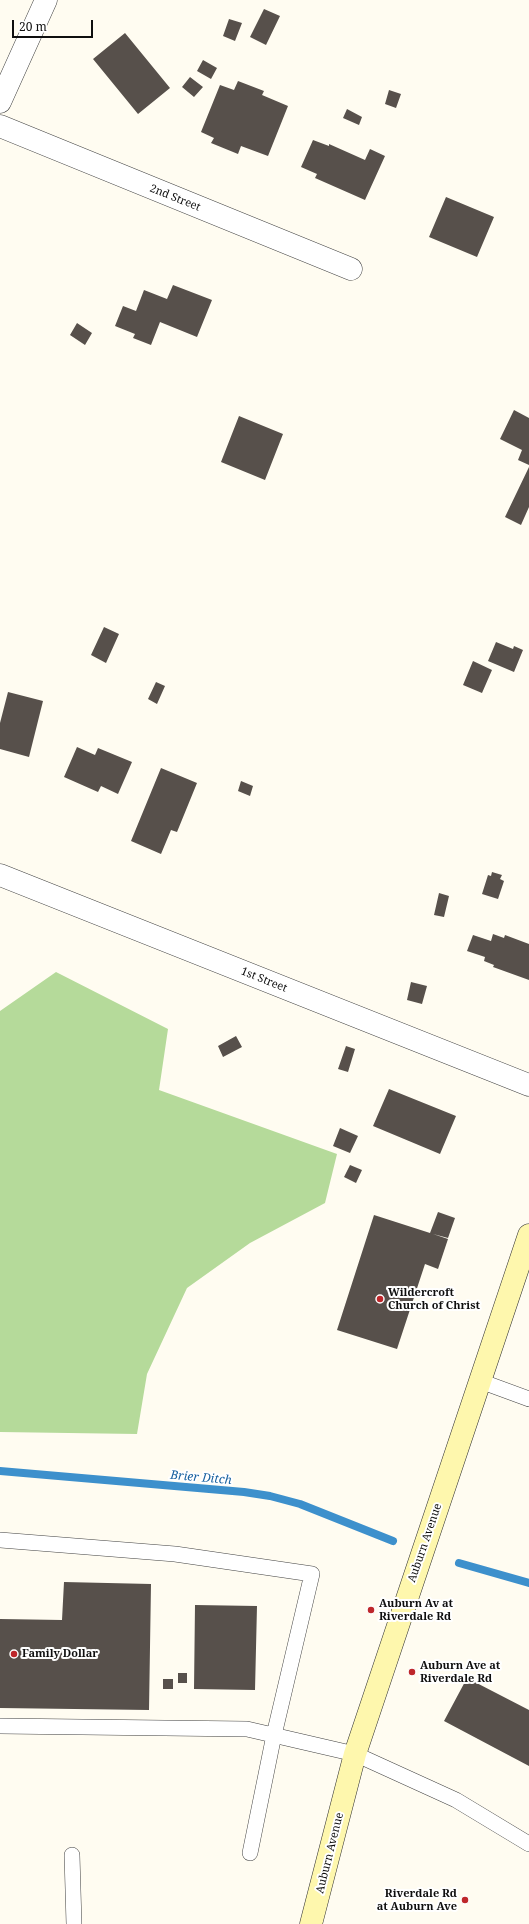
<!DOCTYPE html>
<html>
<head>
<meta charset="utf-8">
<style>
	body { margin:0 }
	#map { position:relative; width:529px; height:1924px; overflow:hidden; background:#fffcf1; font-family:"Noto Serif",serif }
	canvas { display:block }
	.scale { position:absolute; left:12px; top:20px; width:81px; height:18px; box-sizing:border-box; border:2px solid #0f0f0f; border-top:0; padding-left:5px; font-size:12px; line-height:14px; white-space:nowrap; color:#0f0f0f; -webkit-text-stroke:3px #fff; paint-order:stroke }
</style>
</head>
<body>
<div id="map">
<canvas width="529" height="1924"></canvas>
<div class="scale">20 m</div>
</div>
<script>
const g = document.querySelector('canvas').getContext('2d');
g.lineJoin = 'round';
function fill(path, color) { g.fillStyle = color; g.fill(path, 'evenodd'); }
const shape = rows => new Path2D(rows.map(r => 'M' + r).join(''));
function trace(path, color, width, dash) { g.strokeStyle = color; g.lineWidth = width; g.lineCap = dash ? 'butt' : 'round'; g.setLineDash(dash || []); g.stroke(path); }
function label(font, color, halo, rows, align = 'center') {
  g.font = font + ' "Noto Serif",serif'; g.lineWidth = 4; g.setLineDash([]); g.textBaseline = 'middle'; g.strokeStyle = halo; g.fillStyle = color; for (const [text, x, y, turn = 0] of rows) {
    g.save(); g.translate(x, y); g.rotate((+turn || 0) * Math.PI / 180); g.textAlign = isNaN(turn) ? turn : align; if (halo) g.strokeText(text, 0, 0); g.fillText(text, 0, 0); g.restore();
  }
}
fill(shape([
	[56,972,168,1029,159,1090,337,1154,325,1203,250,1243,187,1288,147,1374,137,1434,0,1432,0,1011]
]), '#b5da9a');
trace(shape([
	[0,1471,244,1492,270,1496,300,1504,393,1541],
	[459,1563,529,1583]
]), '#3d90cc', 8);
fill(shape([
	[264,9,280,16,266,45,250,37],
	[229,19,242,23,235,41,223,36],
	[125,33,170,88,138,114,93,59],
	[203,60,217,68,211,79,197,71],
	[190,77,203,87,194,97,182,87],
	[238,81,264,91,262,95,288,106,268,156,241,146,238,154,211,143,214,138,201,132,220,85,234,90],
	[389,90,401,94,396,108,385,104],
	[347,109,362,117,359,125,343,118],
	[313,140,329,146,329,144,365,160,370,149,385,156,365,200,315,178,317,174,301,167],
	[446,197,494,217,477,257,429,237],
	[173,285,212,300,197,337,160,322,151,345,133,338,135,334,115,326,123,306,136,311,144,290,167,299],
	[77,323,92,333,85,345,70,335],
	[514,410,529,418,529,465,518,460,522,450,500,439],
	[239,416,283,434,265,480,221,462],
	[529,467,529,507,521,525,505,517],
	[104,627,119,634,106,663,91,655],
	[496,642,513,649,514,646,523,650,514,672,488,661],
	[473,661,492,670,482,693,463,685],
	[156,682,165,686,157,704,148,699],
	[8,692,43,701,29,757,0,749,0,723],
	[77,747,95,755,98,748,132,762,118,794,101,786,98,792,64,777],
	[161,768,197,783,177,832,171,830,161,854,131,841],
	[241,781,253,786,250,796,238,791],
	[492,872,502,875,500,879,504,881,498,899,482,894,488,875,491,876],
	[439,893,449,896,444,917,434,915],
	[493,934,504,938,505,935,529,944,529,980,493,967,494,965,484,961,485,957,467,951,473,935,491,941],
	[411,982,427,986,422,1004,407,1000],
	[236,1036,242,1047,223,1057,218,1046],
	[346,1046,355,1049,348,1072,338,1069],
	[389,1089,456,1116,440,1154,373,1126],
	[340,1128,358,1136,350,1153,333,1146],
	[350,1165,362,1170,356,1183,344,1177],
	[438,1212,455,1218,448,1238,433,1234,448,1239,438,1269,425,1264,397,1349,337,1330,374,1215,430,1233],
	[64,1582,151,1584,149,1710,0,1708,0,1619,62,1620],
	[195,1605,257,1606,255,1690,194,1689],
	[178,1673,187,1673,187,1683,178,1683],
	[467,1678,529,1710,529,1766,444,1721],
	[163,1679,173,1679,173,1689,163,1689]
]), '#57504b');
const lane = shape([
	[480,1381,529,1399],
	[0,1540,175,1554,312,1574,274,1735,250,1853],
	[0,1726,247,1729,355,1754,456,1800,529,1844],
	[72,1855,74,1924]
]);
const street = shape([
	[0,102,46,0],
	[0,126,351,269],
	[0,875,529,1085]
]);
const secondary = shape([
	[311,1924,355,1754,529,1235]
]);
trace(lane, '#424242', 16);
trace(street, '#424242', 23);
trace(secondary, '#313131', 23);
trace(lane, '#fff', 15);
trace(street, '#fff', 22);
trace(secondary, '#fef7ad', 22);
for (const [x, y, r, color] of [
	[380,1299,4,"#be272b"],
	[371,1610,4,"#be272b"],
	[14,1654,4,"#be272b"],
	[412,1672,4,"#be272b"],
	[465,1900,4,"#be272b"]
]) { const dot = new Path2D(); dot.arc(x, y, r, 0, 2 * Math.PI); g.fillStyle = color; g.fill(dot); trace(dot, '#fff', 1.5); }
label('11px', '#0f0f0f', '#fff', [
	["2nd Street",175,198,22],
	["1st Street",264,980,22],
	["Auburn Avenue",425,1543,-71],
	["Auburn Avenue",330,1853,-76]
]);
label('bold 11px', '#0f0f0f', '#fff', [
	["Wildercroft",388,1293],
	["Church of Christ",388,1306],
	["Auburn Av at",379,1604],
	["Riverdale Rd",379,1617],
	["Family Dollar",22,1654],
	["Auburn Ave at",420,1666],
	["Riverdale Rd",420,1679],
	["Riverdale Rd",457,1894,"right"],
	["at Auburn Ave",457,1907,"right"]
], 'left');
label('italic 12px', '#1861a0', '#fff', [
	["Brier Ditch",201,1478,5]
]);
</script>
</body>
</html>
